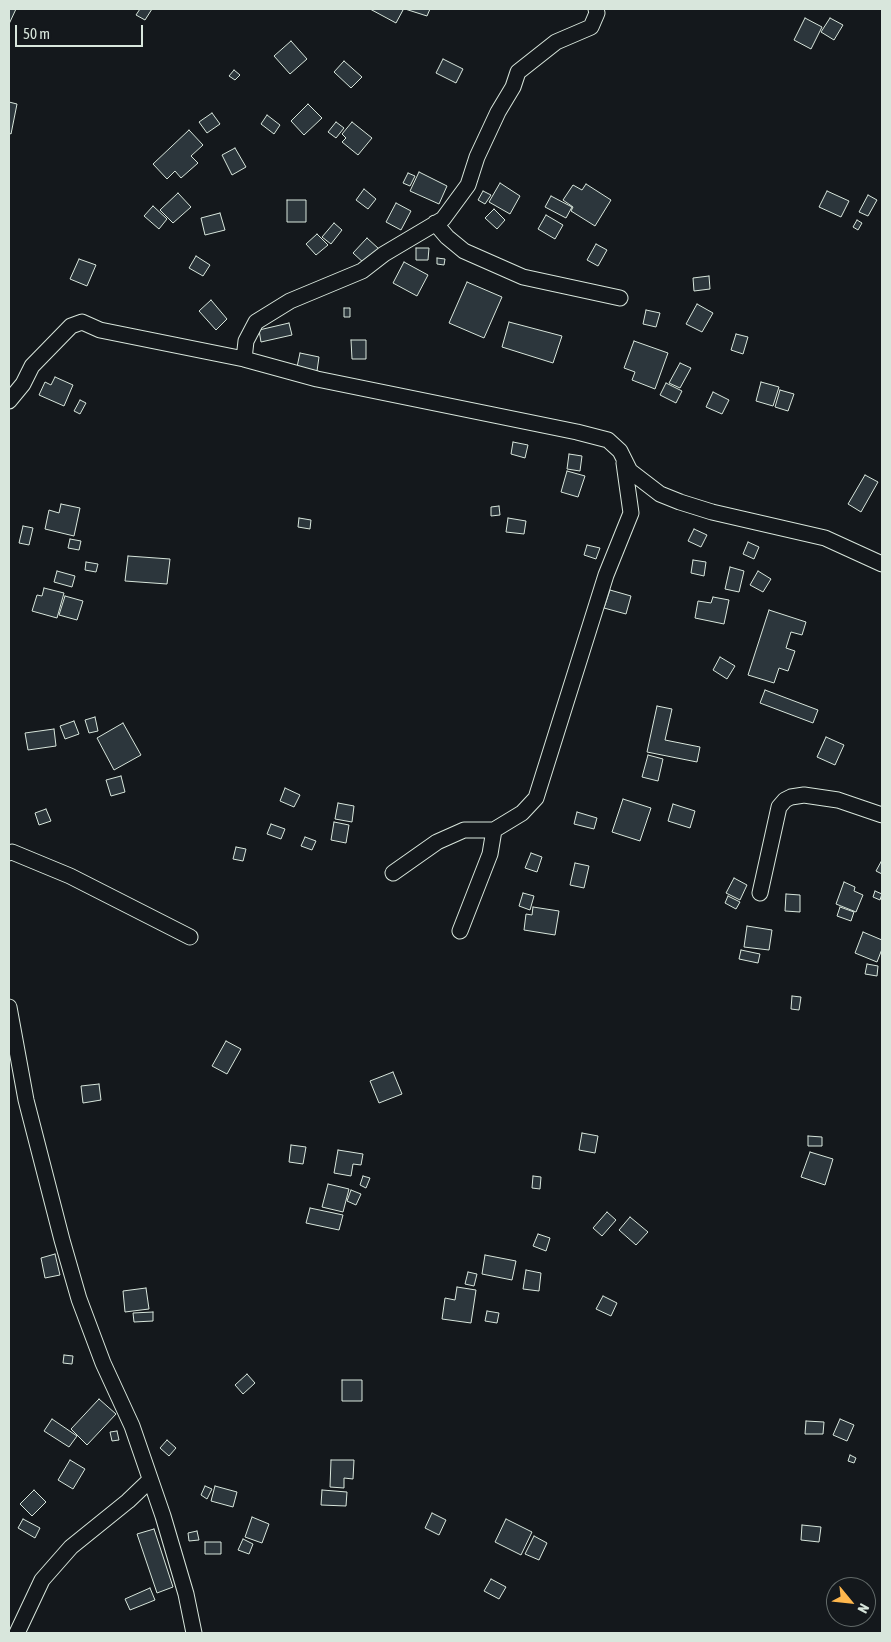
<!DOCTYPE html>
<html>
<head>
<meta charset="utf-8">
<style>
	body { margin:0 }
	#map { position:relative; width:891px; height:1642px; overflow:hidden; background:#14181c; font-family:"Asap Condensed",sans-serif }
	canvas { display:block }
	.frame { position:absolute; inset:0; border:10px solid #d8e6dc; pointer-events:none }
	.north { position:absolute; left:826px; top:1577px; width:50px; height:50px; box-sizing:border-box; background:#14181c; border:1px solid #626a69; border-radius:50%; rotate:118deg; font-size:14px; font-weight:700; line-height:20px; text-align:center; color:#d8e6dc }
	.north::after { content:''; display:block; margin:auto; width:18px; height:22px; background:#ffb74d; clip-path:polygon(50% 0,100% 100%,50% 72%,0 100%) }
	.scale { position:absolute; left:15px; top:25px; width:128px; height:22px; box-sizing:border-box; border:2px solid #d8e6dc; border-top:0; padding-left:6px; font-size:15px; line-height:18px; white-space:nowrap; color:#d8e6dc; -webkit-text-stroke:4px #14181c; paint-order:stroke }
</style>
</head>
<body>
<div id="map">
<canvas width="891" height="1642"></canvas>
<div class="frame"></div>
<div class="north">N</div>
<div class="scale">50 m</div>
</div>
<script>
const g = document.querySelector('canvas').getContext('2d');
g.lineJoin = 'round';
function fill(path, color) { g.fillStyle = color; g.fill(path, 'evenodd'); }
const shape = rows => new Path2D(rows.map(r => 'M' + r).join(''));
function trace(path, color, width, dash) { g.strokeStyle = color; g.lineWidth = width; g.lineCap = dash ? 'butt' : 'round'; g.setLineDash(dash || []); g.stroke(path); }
const building = shape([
	[9,9,16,9,9,24,9,9],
	[140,9,152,9,145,20,136,15,140,9],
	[370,9,401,9,403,10,396,23,370,9],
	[405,9,430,9,427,16,405,9],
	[805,18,822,27,811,49,794,40,805,18],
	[830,18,843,25,834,40,821,32,830,18],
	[291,41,307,59,290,74,274,56,291,41],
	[443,59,463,69,456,83,436,73,443,59],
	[344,61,362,77,351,88,334,72,344,61],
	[234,70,240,75,235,80,229,76,234,70],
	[9,102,17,104,11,134,9,133,9,102],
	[308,104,322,118,304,135,291,121,308,104],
	[212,113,220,124,207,133,199,122,212,113],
	[267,115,280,125,274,134,261,124,267,115],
	[336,122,344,128,336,138,328,132,336,122],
	[352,122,372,138,358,155,342,142,346,138,342,134,352,122],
	[189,130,203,145,191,156,198,163,181,178,175,171,167,179,153,164,189,130],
	[235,148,246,167,232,175,222,155,235,148],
	[419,172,447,186,439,204,410,191,419,172],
	[408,173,415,176,410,186,403,183,408,173],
	[500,183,520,196,510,214,489,202,500,183],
	[586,184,611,200,595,226,571,211,573,207,563,200,573,185,582,190,586,184],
	[364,189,376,199,368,209,356,200,364,189],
	[483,191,491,195,485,204,478,200,483,191],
	[827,191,849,201,841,217,819,207,827,191],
	[178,193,191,207,173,223,160,210,178,193],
	[868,195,877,200,868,216,859,212,868,195],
	[551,196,572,207,566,218,545,207,551,196],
	[287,200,306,200,306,222,287,222,287,200],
	[396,203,411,211,401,230,386,222,396,203],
	[153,206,167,219,159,229,144,216,153,206],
	[494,209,505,220,497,229,485,218,494,209],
	[220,213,225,230,205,235,201,218,220,213],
	[546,215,563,225,555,239,538,229,546,215],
	[857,220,862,223,858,230,853,227,857,220],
	[334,223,342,230,331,244,322,237,334,223],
	[317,234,328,245,316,255,306,244,317,234],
	[367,238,379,249,365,264,353,253,367,238],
	[596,244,607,250,598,266,587,260,596,244],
	[416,248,429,248,428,260,416,260,416,248],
	[196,256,210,265,203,276,189,268,196,256],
	[437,258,445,259,444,265,437,264,437,258],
	[79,259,96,265,87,286,70,279,79,259],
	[404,262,428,275,417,296,393,283,404,262],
	[709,276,710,289,694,291,693,278,709,276],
	[467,282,502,297,484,338,449,323,467,282],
	[211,300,227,319,216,330,199,311,211,300],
	[697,304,713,313,702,332,686,324,697,304],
	[344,308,350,308,350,317,344,317,344,308],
	[646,310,660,313,656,327,643,324,646,310],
	[509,322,562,336,553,363,502,347,509,322],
	[289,323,292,335,261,342,259,330,289,323],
	[736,334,748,337,743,354,731,350,736,334],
	[351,340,366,340,366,359,352,359,351,340],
	[634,341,668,353,655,389,632,380,635,372,624,368,634,341],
	[300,353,319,357,317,371,297,367,300,353],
	[680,363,691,368,680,388,669,383,680,363],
	[55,377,73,385,64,406,39,395,45,382,51,385,55,377],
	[761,382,779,387,773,406,756,401,761,382],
	[666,383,682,391,676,403,660,395,666,383],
	[780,390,794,394,788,411,775,407,780,390],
	[713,392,729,400,722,414,706,407,713,392],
	[80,400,86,403,80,414,74,411,80,400],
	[513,442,528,445,525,458,511,454,513,442],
	[569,454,582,456,580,471,567,469,569,454],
	[567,471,585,476,578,497,561,492,567,471],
	[865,475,878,482,861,512,848,504,865,475],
	[61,504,80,508,74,536,45,529,49,510,59,513,61,504],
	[499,506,500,515,491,516,491,507,499,506],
	[299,518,311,520,310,529,298,527,299,518],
	[508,518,526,521,524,534,506,532,508,518],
	[23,526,33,528,29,545,19,543,23,526],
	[694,529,707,535,701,547,688,541,694,529],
	[70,539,81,541,79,550,68,548,70,539],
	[748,542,759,547,754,559,743,554,748,542],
	[587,545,600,548,596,559,584,555,587,545],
	[128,556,170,559,167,584,125,581,128,556],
	[693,560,706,562,704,576,691,573,693,560],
	[86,562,98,564,96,572,85,570,86,562],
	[730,567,744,571,739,592,725,589,730,567],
	[57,571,75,576,72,587,54,582,57,571],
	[758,571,771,579,763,592,750,585,758,571],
	[44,588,64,593,57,618,32,611,37,595,42,596,44,588],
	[610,590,631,596,626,614,604,608,610,590],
	[65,596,83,601,77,620,59,615,65,596],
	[713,597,729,600,724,624,695,618,698,601,711,603,713,597],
	[769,610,806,622,802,635,791,632,786,648,795,651,788,671,779,668,774,683,748,675,769,610],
	[720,657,735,666,727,679,713,670,720,657],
	[765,690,818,710,813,723,760,703,765,690],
	[657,706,672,709,665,740,700,747,697,762,647,752,657,706],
	[95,717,98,731,89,733,85,720,95,717],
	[74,721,79,734,65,739,60,726,74,721],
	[123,723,141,755,114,770,97,738,123,723],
	[54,729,56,746,28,750,25,733,54,729],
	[826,737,844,745,835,765,817,757,826,737],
	[648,755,663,759,658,781,642,777,648,755],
	[121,776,125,792,111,796,106,780,121,776],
	[285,788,300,795,294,807,280,801,285,788],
	[623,799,651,808,640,841,612,832,623,799],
	[338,803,354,806,352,822,335,819,338,803],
	[673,804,695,811,690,828,668,821,673,804],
	[46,809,51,821,39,825,35,813,46,809],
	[577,812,597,818,594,829,574,824,577,812],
	[334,822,349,825,346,843,331,840,334,822],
	[271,824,285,829,281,839,267,834,271,824],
	[305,837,316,841,312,850,301,846,305,837],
	[236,847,246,849,243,861,233,859,236,847],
	[531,853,542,857,537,872,525,868,531,853],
	[882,860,882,874,876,871,882,860],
	[575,863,589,866,584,888,570,885,575,863],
	[734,878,747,885,740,900,726,893,734,878],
	[844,882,855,887,854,891,863,895,856,912,836,904,844,882],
	[875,891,882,894,880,900,873,897,875,891],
	[523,893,534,896,530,910,519,906,523,893],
	[786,894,800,895,800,912,785,911,786,894],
	[728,896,740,902,736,909,725,903,728,896],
	[533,907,559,911,555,935,524,930,526,914,532,915,533,907],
	[840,907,854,912,851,921,837,916,840,907],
	[747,926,772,930,769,950,744,947,747,926],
	[863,932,882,940,882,949,877,962,855,953,863,932],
	[741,950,760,954,758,963,739,959,741,950],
	[867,964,878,966,877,976,865,974,867,964],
	[792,996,801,997,799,1010,791,1009,792,996],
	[226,1041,241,1049,227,1074,212,1066,226,1041],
	[393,1072,402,1094,379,1103,370,1081,393,1072],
	[99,1084,101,1100,83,1103,81,1086,99,1084],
	[582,1133,598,1136,595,1153,579,1150,582,1133],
	[808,1136,822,1137,822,1146,808,1146,808,1136],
	[291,1145,306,1147,303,1164,289,1162,291,1145],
	[338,1150,363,1154,361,1165,353,1164,351,1176,334,1173,338,1150],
	[810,1152,833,1159,825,1185,801,1177,810,1152],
	[363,1176,370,1178,366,1188,360,1185,363,1176],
	[533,1176,541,1177,540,1189,532,1188,533,1176],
	[328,1184,349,1189,343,1212,322,1207,328,1184],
	[351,1190,361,1194,356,1205,347,1201,351,1190],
	[310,1208,343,1215,339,1230,306,1223,310,1208],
	[607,1212,616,1220,602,1236,593,1228,607,1212],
	[630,1217,648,1232,636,1245,619,1230,630,1217],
	[538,1234,550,1238,546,1251,533,1246,538,1234],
	[55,1254,60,1275,45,1278,41,1258,55,1254],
	[485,1255,516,1261,512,1280,482,1274,485,1255],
	[526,1270,541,1273,539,1291,523,1289,526,1270],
	[468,1272,477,1274,474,1286,465,1284,468,1272],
	[457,1287,476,1290,471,1323,442,1319,445,1298,455,1300,457,1287],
	[146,1288,149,1309,125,1312,123,1291,146,1288],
	[603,1296,617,1303,611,1316,596,1309,603,1296],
	[487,1311,499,1313,497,1323,485,1321,487,1311],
	[153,1312,153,1321,134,1322,133,1313,153,1312],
	[64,1355,73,1356,72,1364,63,1363,64,1355],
	[247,1374,255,1383,243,1394,235,1385,247,1374],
	[342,1380,362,1380,362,1401,342,1401,342,1380],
	[99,1399,116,1414,87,1445,71,1429,99,1399],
	[52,1419,77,1436,69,1447,44,1431,52,1419],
	[840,1419,854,1425,847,1441,833,1435,840,1419],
	[806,1421,824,1422,823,1434,805,1434,806,1421],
	[117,1431,119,1440,112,1441,110,1432,117,1431],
	[167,1440,176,1448,169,1456,160,1448,167,1440],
	[850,1455,856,1458,854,1463,848,1461,850,1455],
	[70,1460,85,1469,73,1489,58,1480,70,1460],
	[331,1460,354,1460,353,1479,344,1478,344,1488,330,1487,331,1460],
	[205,1486,212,1489,207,1499,201,1495,205,1486],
	[215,1486,237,1492,233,1507,211,1501,215,1486],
	[34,1490,46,1502,32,1516,20,1504,34,1490],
	[322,1490,347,1492,346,1506,321,1505,322,1490],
	[432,1513,446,1520,439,1535,425,1528,432,1513],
	[252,1517,269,1524,262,1543,245,1537,252,1517],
	[23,1519,40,1528,35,1538,18,1528,23,1519],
	[506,1519,532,1532,521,1555,495,1542,506,1519],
	[802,1525,821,1527,819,1542,801,1540,802,1525],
	[154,1529,173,1587,157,1593,137,1534,154,1529],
	[197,1531,199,1540,189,1541,188,1533,197,1531],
	[534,1536,547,1543,539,1560,525,1554,534,1536],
	[243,1539,253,1544,249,1554,238,1550,243,1539],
	[205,1542,221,1542,221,1554,205,1554,205,1542],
	[491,1579,506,1587,499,1599,484,1591,491,1579],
	[150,1588,155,1600,130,1610,125,1599,150,1588]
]);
fill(building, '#2c363c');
trace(building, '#d8e6dc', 1);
const minor = shape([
	[435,223,447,237,464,251,523,277,620,298],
	[244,359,246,341,256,322,290,301,362,271,384,254,443,219,468,185,477,157,498,112,513,87,518,72,556,42,591,27,597,13,596,9],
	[9,401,23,384,32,366,71,326,82,322,100,330,244,359,317,379,577,432,608,440,620,451,630,471,660,494,680,502,712,512,825,538,882,564],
	[9,853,12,852,70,876,190,937],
	[393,873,437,842,464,830,494,830,522,813,536,798,606,575,631,513,624,463],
	[760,893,779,807,785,800,791,797,804,795,838,800,882,815],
	[460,931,490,854,494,830],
	[9,1007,26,1100,62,1240,79,1299,103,1363,132,1426,163,1516,186,1594,194,1633],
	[17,1633,42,1580,71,1547,128,1501,150,1480]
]);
trace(minor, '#d8e6dc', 17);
trace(minor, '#14181c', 15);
</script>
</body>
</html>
